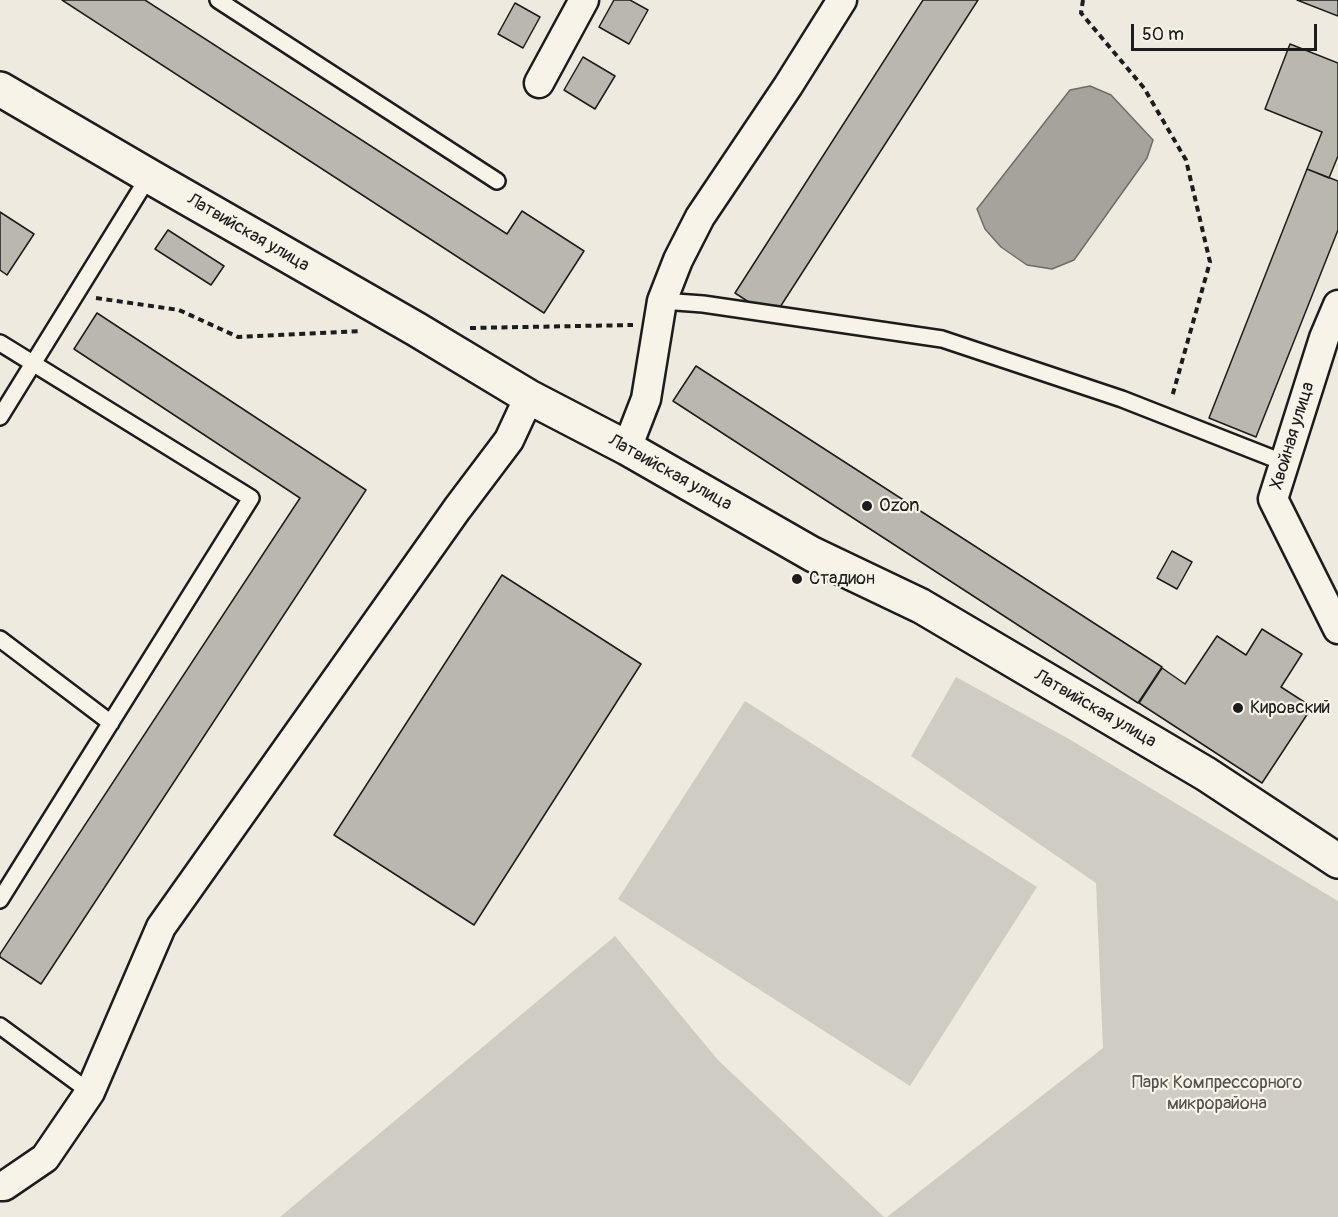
<!DOCTYPE html>
<html>
<head>
<meta charset="utf-8">
<style>
	body { margin:0 }
	#map { position:relative; width:1338px; height:1217px; overflow:hidden; background:#eeeae0; font-family:Pangolin,sans-serif }
	canvas { display:block }
	.scale { position:absolute; left:1131px; top:24px; width:186px; height:27px; box-sizing:border-box; border:3px solid #1c1c1c; border-top:0; padding-left:8px; font-size:18px; line-height:21px; white-space:nowrap; color:#1c1c1c; -webkit-text-stroke:4px #f7f3e8; paint-order:stroke }
</style>
</head>
<body>
<div id="map">
<canvas width="1338" height="1217"></canvas>
<div class="scale">50 m</div>
</div>
<script>
const g = document.querySelector('canvas').getContext('2d');
g.lineJoin = 'round';
function fill(path, color) { g.fillStyle = color; g.fill(path, 'evenodd'); }
const shape = rows => new Path2D(rows.map(r => 'M' + r).join(''));
function trace(path, color, width, dash) { g.strokeStyle = color; g.lineWidth = width; g.lineCap = dash ? 'butt' : 'round'; g.setLineDash(dash || []); g.stroke(path); }
function label(font, color, halo, rows, align = 'center') {
  g.font = font + ' Pangolin,sans-serif'; g.lineWidth = 4.5; g.setLineDash([]); g.textBaseline = 'middle'; g.strokeStyle = halo; g.fillStyle = color; for (const [text, x, y, turn = 0] of rows) {
    g.save(); g.translate(x, y); g.rotate((+turn || 0) * Math.PI / 180); g.textAlign = isNaN(turn) ? turn : align; if (halo) g.strokeText(text, 0, 0); g.fillText(text, 0, 0); g.restore();
  }
}
fill(shape([
	[956,677,1069,739,1338,901,1338,1217,887,1217,1103,1048,1096,883,911,756],
	[745,701,1037,887,910,1086,618,899],
	[615,936,718,1060,884,1217,280,1217]
]), '#cfccc3');
const water = shape([
	[1090,86,1111,95,1153,140,1147,158,1074,260,1052,269,1027,265,1001,247,985,229,977,209,1070,90,1090,86]
]);
fill(water, '#a6a39d');
trace(water, '#6f6d69', 1.5);
const building = shape([
	[62,0,145,0,507,234,522,211,584,251,544,313,62,0],
	[614,0,630,0,648,10,629,44,599,27,614,0],
	[923,0,978,0,773,318,735,293,923,0],
	[1297,0,1338,0,1338,16,1297,0],
	[515,3,540,17,523,48,498,34,515,3],
	[1290,44,1338,63,1338,156,1329,178,1307,169,1322,132,1265,109,1290,44],
	[583,57,615,76,595,109,564,90,583,57],
	[1307,169,1338,181,1338,230,1256,437,1209,418,1307,169],
	[0,212,34,234,7,275,0,270,0,212],
	[168,230,224,266,211,285,155,249,168,230],
	[97,313,366,490,41,984,0,957,0,954,300,498,74,349,97,313],
	[696,366,1162,667,1138,703,673,401,696,366],
	[1172,551,1192,562,1177,589,1157,578,1172,551],
	[502,575,641,664,474,925,334,835,502,575],
	[1262,629,1302,654,1281,687,1312,707,1262,783,1139,703,1162,668,1185,684,1217,636,1246,655,1262,629]
]);
fill(building, '#bab7af');
trace(building, '#1c1c1c', 1.5);
const service = shape([
	[218,0,497,181],
	[662,301,703,304,942,339,1122,399,1285,463],
	[0,343,251,498,0,900],
	[0,417,149,176],
	[0,639,111,723],
	[0,1026,90,1092]
]);
const minor = shape([
	[539,83,584,0],
	[1338,305,1324,338,1273,499,1338,629],
	[627,448,646,399,662,301,678,260,700,217,788,86,842,0],
	[0,1186,4,1186,45,1158,90,1092,161,927,457,509,509,440,529,397]
]);
const tertiary = shape([
	[0,89,149,176,416,329,529,397,627,448,812,554,921,606,1206,774,1338,861]
]);
trace(service, '#1c1c1c', 20);
trace(minor, '#1c1c1c', 33);
trace(tertiary, '#1c1c1c', 38);
trace(shape([
	[1083,0,1081,13,1144,88,1186,160,1210,262,1172,397],
	[96,298,179,310,238,337,361,331],
	[470,328,633,325]
]), '#1c1c1c', 4, [6, 4.5]);
trace(service, '#f7f3e8', 15);
trace(minor, '#f7f3e8', 28);
trace(tertiary, '#f7f3e8', 33);
for (const [x, y, r, color] of [
	[867,506,6,"#1c1c1c"],
	[797,579,6,"#1c1c1c"],
	[1238,708,6,"#1c1c1c"]
]) { const dot = new Path2D(); dot.arc(x, y, r, 0, 2 * Math.PI); g.fillStyle = color; g.fill(dot); trace(dot, '#f7f3e8', 2); }
label('18px', '#1c1c1c', '#f7f3e8', [
	["Латвийская улица",248,233,30],
	["Хвойная улица",1293,436,-73],
	["Латвийская улица",670,473,29],
	["Латвийская улица",1095,709,30]
]);
label('18px', '#1c1c1c', '#f7f3e8', [
	["Ozon",879,506],
	["Стадион",809,579],
	["Кировский",1250,708]
], 'left');
label('18px', '#52514e', '#f7f3e8', [
	["Парк Компрессорного",1217,1083],
	["микрорайона",1217,1104]
]);
</script>
</body>
</html>
